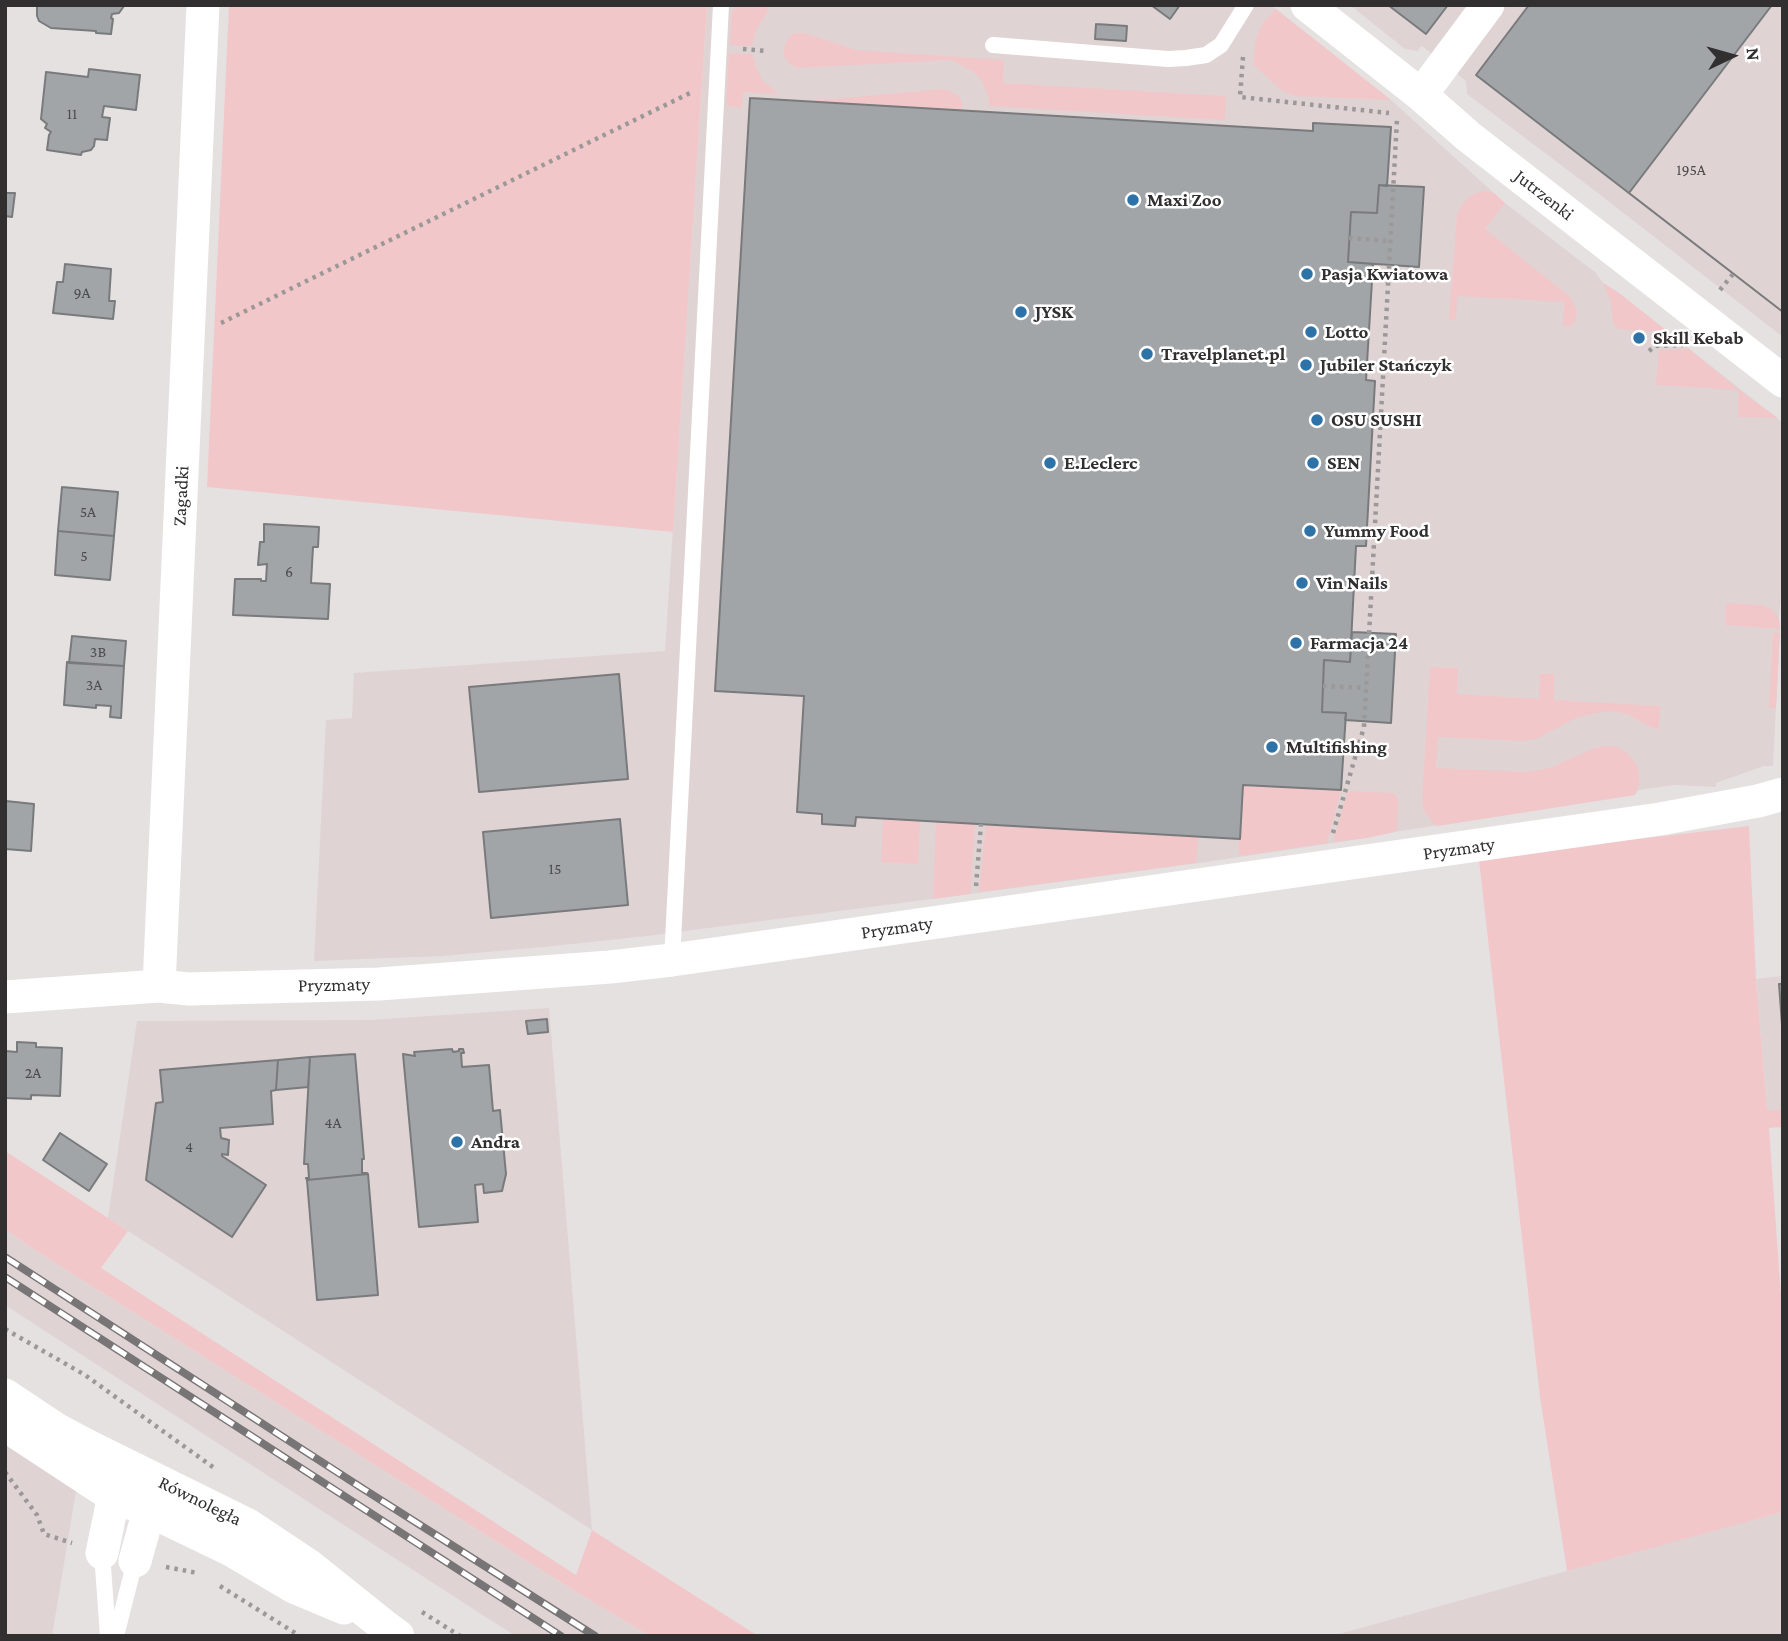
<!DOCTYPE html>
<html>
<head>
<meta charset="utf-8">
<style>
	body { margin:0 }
	#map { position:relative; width:1788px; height:1641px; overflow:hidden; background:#e5e1e1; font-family:"Crimson Pro",serif }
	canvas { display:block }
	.frame { position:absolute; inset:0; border:7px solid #312f30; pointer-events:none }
	.north { position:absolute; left:1697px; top:21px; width:70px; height:70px; -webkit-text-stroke:5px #fff; paint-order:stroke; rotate:85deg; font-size:19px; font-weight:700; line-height:28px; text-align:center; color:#312f30 }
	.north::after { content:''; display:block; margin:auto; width:24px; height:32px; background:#312f30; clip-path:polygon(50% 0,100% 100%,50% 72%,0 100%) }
</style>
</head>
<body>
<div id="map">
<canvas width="1788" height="1641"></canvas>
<div class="frame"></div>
<div class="north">N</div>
</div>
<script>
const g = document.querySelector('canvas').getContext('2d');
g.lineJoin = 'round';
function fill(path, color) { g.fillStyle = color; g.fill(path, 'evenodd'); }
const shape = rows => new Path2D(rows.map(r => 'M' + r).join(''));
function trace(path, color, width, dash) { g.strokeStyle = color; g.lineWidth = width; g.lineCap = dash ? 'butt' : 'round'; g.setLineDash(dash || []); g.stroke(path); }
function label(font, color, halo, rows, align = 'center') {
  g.font = font + ' "Crimson Pro",serif'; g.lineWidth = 5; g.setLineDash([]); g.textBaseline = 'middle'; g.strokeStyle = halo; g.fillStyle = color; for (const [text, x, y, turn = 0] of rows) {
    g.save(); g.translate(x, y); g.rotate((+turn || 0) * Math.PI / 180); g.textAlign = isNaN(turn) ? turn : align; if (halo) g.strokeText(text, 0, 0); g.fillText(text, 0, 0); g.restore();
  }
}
fill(shape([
	[707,5,1269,5,1276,9,1391,100,1505,203,1596,273,1603,283,1619,293,1783,423,1783,570,1779,619,1780,629,1773,766,1764,766,1716,783,1716,787,1674,785,1638,790,1635,795,1394,832,1366,838,1206,862,970,894,647,936,544,947,442,956,314,961,326,720,352,718,354,673,665,651],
	[1350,5,1783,5,1783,337,1594,190,1467,94,1466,81,1422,46,1420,47,1419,50,1417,51,1405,49],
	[1783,976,1783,1110,1767,1111,1756,979],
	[549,1008,592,1530,108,1218,137,1021,370,1020],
	[5,1229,30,1247,573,1590,650,1636,516,1636,484,1616,5,1305],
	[5,1409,81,1461,52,1636,5,1636],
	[1783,1512,1783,1636,1332,1636,1667,1543]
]), '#e0d3d3');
fill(shape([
	[229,5,707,5,673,532,207,487],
	[737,5,768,5,767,13,756,30,752,46,730,45,732,12],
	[1276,9,1391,100,1295,96,1281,90,1253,64,1256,39,1262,24],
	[798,33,805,33,856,50,1004,60,1003,83,1226,96,1225,120,989,106,989,99,983,83,974,72,951,60,797,68,789,63,784,56,784,48,787,40,792,34],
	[729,53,752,54,757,70,764,82,779,94,743,92,742,108,730,107,726,103],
	[944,89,957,95,962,101,962,110,809,101],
	[1486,191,1494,193,1505,203,1485,229,1570,297,1576,308,1577,314,1575,321,1571,326,1563,326,1564,302,1457,296,1456,320,1449,319,1457,215,1461,206,1469,197,1478,192],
	[1603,283,1619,293,1681,342,1659,342,1659,332,1619,329,1613,324,1611,302],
	[1689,349,1739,390,1778,418,1738,417,1738,390,1656,385,1659,350],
	[1726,603,1762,605,1770,608,1774,612,1779,619,1780,629,1725,625],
	[1773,633,1780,633,1776,708,1769,708],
	[1430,667,1458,668,1457,694,1539,699,1540,674,1554,674,1554,700,1660,706,1659,729,1648,726,1629,715,1618,712,1606,711,1576,718,1536,739,1525,741,1438,737,1436,768,1526,772,1550,768,1595,748,1605,746,1618,747,1627,753,1636,764,1639,774,1639,784,1635,795,1438,826,1434,824,1425,812,1422,803],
	[1243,785,1341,790,1327,843,1240,856,1238,839,1241,838],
	[1348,791,1392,793,1396,795,1398,799,1397,829,1394,832,1367,838,1333,842],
	[883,818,920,820,918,864,881,862],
	[936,821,975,823,970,894,933,899],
	[986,824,1198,836,1196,863,979,892],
	[1749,826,1756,979,1767,1110,1783,1110,1783,1127,1769,1128,1783,1325,1783,1512,1567,1571,1540,1397,1479,860,1613,842],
	[5,1151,128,1231,101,1268,576,1575,592,1530,758,1636,650,1636,573,1590,30,1247,5,1229]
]), '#f2c7ca');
const building = shape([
	[37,5,124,5,124,6,119,13,112,14,111,18,113,19,111,34,96,33,96,31,51,28,39,21,37,16,37,5],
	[1151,5,1180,5,1170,19,1151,5],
	[1388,5,1448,5,1426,34,1388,5],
	[1529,5,1783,5,1783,312,1476,75,1529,5],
	[1772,5,1783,5,1783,312,1629,193,1772,5],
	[1096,24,1127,26,1126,41,1095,39,1096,24],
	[89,69,140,75,136,110,104,106,102,117,110,118,107,140,95,139,94,146,91,150,82,152,81,155,47,150,49,135,51,132,45,128,47,124,41,119,46,72,88,77,89,69],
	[750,98,1313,131,1313,123,1391,127,1387,186,1379,185,1377,213,1351,212,1348,262,1373,264,1366,380,1375,381,1366,546,1356,546,1350,662,1324,660,1322,712,1346,713,1341,790,1243,785,1240,839,856,817,855,826,822,824,822,814,797,812,804,696,715,691,750,98],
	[1379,185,1424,187,1419,267,1348,262,1351,212,1377,213,1379,185],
	[5,193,15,193,12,217,5,216,5,193],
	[65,264,111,269,109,301,115,301,113,319,53,313,57,282,63,282,65,264],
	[62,487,118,492,114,536,58,531,62,487],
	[264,524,319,527,318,547,313,547,311,583,330,584,328,619,233,615,235,579,261,579,261,581,266,581,267,564,258,565,260,542,264,542,264,524],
	[58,531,114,536,110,580,55,575,58,531],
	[1352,632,1396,634,1391,723,1345,720,1346,713,1322,712,1324,660,1350,662,1352,632],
	[72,636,126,641,124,666,69,663,72,636],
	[67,662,124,666,121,718,110,717,111,706,96,705,96,708,64,705,67,662],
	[619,674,628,779,479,792,469,687,619,674],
	[6,801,34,804,31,851,5,849,6,801],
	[620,819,628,905,491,918,483,832,620,819],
	[1779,984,1783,984,1783,1038,1779,984],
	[547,1019,548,1032,528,1034,526,1021,547,1019],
	[17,1042,36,1043,36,1047,62,1048,60,1096,31,1095,31,1099,5,1098,5,1051,17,1052,17,1042],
	[452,1049,453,1052,459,1051,459,1049,463,1049,464,1053,461,1053,462,1067,489,1065,493,1111,500,1110,506,1174,502,1191,484,1193,483,1184,475,1185,478,1222,419,1227,403,1054,415,1056,414,1052,452,1049],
	[355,1054,364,1159,362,1159,362,1173,367,1173,368,1174,307,1180,306,1178,309,1178,308,1164,304,1164,310,1057,355,1054],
	[310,1057,308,1087,276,1090,278,1060,310,1057],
	[278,1060,276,1090,271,1091,273,1124,220,1128,221,1138,229,1140,228,1155,222,1154,222,1156,266,1185,232,1237,146,1180,156,1103,163,1102,160,1070,278,1060],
	[60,1133,107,1164,89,1191,43,1160,60,1133],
	[368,1174,378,1295,317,1300,307,1180,368,1174]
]);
fill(building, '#a2a5a8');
trace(building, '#787a7c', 2);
trace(shape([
	[743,49,766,51],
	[1243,57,1240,97,1389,113],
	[1349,238,1391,241],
	[1720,290,1733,274],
	[221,323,694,91],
	[1649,351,1655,346,1683,345],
	[1323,686,1366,688],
	[1333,833,1364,727,1397,119],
	[976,886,981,824],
	[5,1329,85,1375,217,1470],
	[5,1472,37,1515,44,1534,72,1543],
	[166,1567,198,1573],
	[220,1586,300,1636],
	[422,1612,460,1636]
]), '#9b9898', 4.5, [3.5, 5]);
trace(shape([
	[993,45,1168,59,1186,58,1206,55,1221,45,1246,5],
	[672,960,721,5],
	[102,1553,108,1636],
	[116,1636,135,1561]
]), '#fff', 16);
trace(shape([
	[1307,5,1421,95,1469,137,1783,381],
	[1421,95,1488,5],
	[159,986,203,5],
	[5,997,159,986,189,989,379,984,610,967,672,960,1660,819,1758,801,1783,794],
	[5,1395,56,1429,90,1447,248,1525,308,1565,383,1625,398,1636],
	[5,1425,113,1496,150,1511,233,1551,294,1587,344,1608],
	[102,1553,118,1476],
	[135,1561,155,1489]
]), '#fff', 33);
const rail = shape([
	[5,1257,365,1490,595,1636],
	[5,1277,561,1636]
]);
trace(rail, '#787576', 8);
trace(rail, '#fff', 5, [16]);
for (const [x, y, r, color] of [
	[1133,200,7,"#2e73a8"],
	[1307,274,7,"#2e73a8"],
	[1021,312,7,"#2e73a8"],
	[1311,332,7,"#2e73a8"],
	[1639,338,7,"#2e73a8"],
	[1147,354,7,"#2e73a8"],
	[1306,365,7,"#2e73a8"],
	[1317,420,7,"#2e73a8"],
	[1050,463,7,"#2e73a8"],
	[1313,463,7,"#2e73a8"],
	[1310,531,7,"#2e73a8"],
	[1302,583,7,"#2e73a8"],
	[1296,643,7,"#2e73a8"],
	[1272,747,7,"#2e73a8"],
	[457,1142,7,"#2e73a8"]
]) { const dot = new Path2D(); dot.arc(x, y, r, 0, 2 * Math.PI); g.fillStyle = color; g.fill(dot); trace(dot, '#fff', 2.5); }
label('16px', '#4d4c4e', null, [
	["11",72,114],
	["195A",1691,170],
	["9A",82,293],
	["5A",88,512],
	["5",84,556],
	["6",289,572],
	["3B",98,652],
	["3A",94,685],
	["15",555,869],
	["2A",33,1073],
	["4A",333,1123],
	["4",189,1147]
]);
label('19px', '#312f30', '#fff', [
	["Jutrzenki",1544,195,38],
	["Zagadki",181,496,-87],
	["Pryzmaty",1459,849,-8],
	["Pryzmaty",897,928,-8],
	["Pryzmaty",334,985,-1],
	["Równoległa",200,1501,26]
]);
label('bold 19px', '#312f30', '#fff', [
	["Maxi Zoo",1147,200],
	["Pasja Kwiatowa",1321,274],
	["JYSK",1035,312],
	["Lotto",1325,332],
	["Skill Kebab",1653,338],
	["Travelplanet.pl",1161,354],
	["Jubiler Stańczyk",1320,365],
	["OSU SUSHI",1331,420],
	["E.Leclerc",1064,463],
	["SEN",1327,463],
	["Yummy Food",1324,531],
	["Vin Nails",1316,583],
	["Farmacja 24",1310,643],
	["Multifishing",1286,747],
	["Andra",471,1142]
], 'left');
</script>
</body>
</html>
